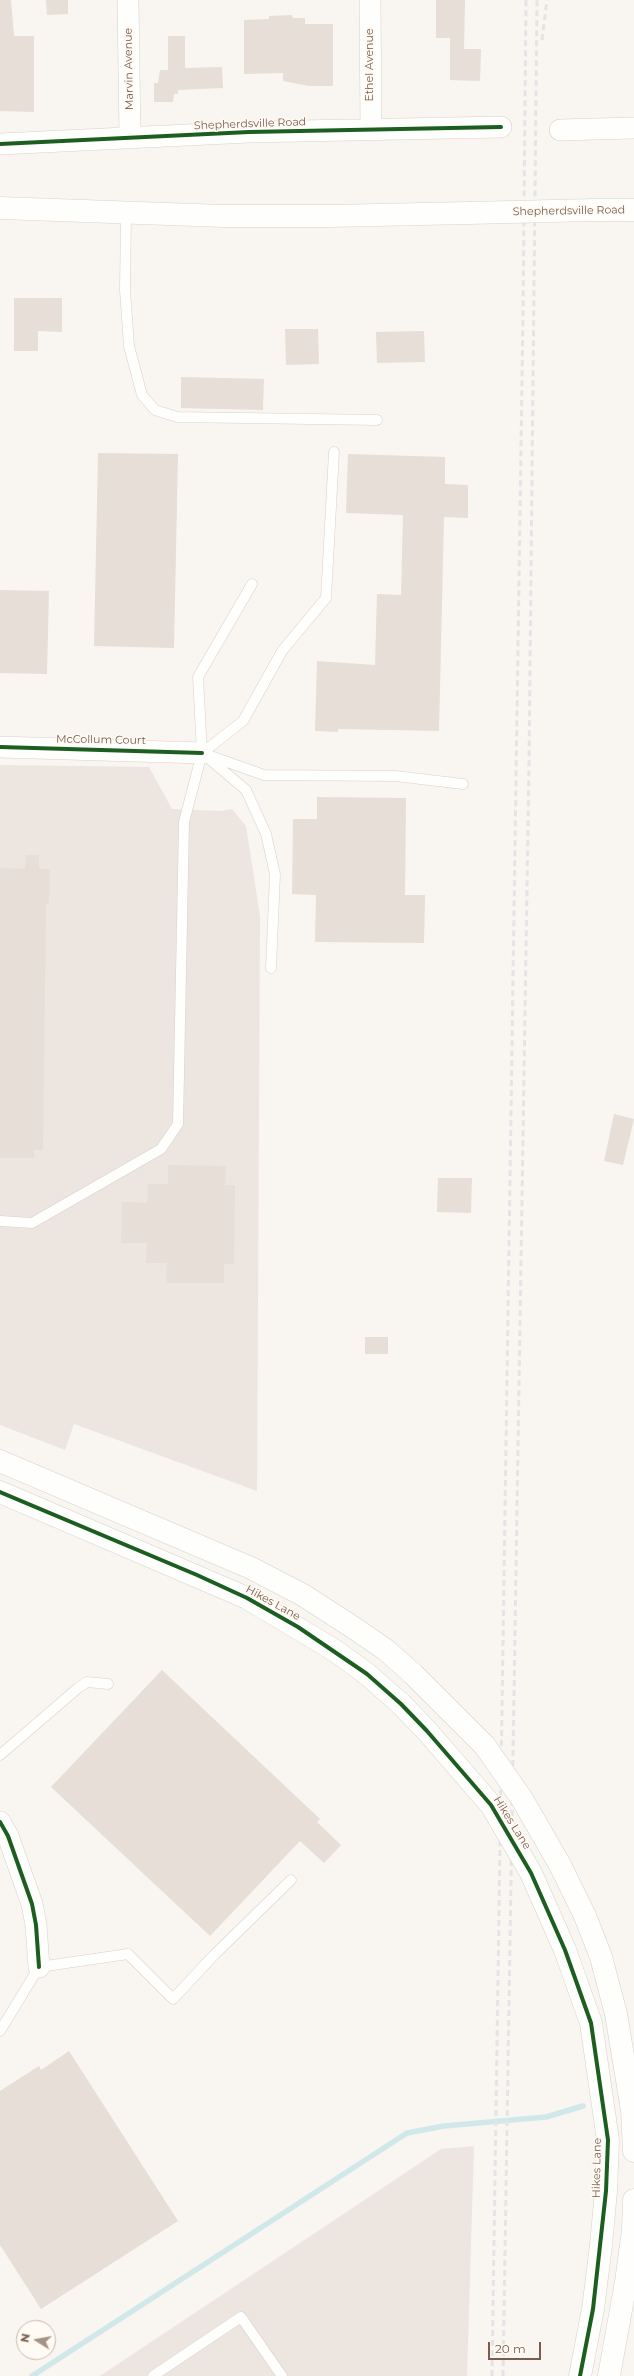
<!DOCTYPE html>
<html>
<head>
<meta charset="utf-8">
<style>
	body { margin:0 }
	#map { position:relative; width:634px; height:2376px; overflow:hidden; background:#f9f5f0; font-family:Montserrat,sans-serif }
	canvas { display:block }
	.north { position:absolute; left:16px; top:2320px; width:40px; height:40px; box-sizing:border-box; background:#fffaf3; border:1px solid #cabbb1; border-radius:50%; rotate:281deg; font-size:11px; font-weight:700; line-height:16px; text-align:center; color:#7a5c4d }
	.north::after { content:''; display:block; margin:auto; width:14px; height:18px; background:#a69286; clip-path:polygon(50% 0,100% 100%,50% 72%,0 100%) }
	.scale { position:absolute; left:488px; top:2342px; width:53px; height:18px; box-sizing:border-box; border:2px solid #7a5c4d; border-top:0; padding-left:5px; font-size:12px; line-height:14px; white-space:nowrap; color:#7a5c4d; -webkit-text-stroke:3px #fffaf3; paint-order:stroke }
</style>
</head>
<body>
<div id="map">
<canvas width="634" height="2376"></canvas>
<div class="north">N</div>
<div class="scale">20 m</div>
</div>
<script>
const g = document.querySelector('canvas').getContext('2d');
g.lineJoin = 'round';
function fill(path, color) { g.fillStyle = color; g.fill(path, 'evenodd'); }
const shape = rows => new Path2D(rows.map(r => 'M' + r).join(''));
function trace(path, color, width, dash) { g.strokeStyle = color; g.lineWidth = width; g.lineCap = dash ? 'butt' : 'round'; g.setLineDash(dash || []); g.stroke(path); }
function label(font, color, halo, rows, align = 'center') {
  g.font = font + ' Montserrat,sans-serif'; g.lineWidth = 3; g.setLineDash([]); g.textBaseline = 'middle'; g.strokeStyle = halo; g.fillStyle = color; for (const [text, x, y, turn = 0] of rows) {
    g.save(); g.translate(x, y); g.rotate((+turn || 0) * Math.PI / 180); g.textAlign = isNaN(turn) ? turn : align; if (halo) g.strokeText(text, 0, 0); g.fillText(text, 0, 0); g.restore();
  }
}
fill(shape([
	[0,765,149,767,172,809,221,811,232,809,246,826,260,916,257,1491,74,1424,65,1450,0,1425],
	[474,2146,467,2376,100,2376,441,2149]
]), '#ede5e0');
trace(shape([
	[32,2376,407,2133,444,2126,546,2117,583,2106]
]), '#d0e8ea', 5.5);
fill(shape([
	[0,0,11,0,14,36,34,36,34,112,0,111],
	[46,0,68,0,68,14,47,15],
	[436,0,465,0,464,49,481,49,480,81,450,80,450,38,436,38],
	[292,15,293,18,305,18,305,24,333,24,333,86,309,86,283,81,283,73,244,74,244,20,269,19,269,16],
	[168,36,185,36,185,68,222,67,223,88,178,90,178,94,174,94,173,102,154,102,154,83,158,83,160,70,168,70],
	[14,298,62,298,62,332,38,331,38,351,14,351],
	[285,329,318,329,319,364,286,365],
	[424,331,425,362,377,363,376,332],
	[181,377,264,379,263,410,181,408],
	[98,453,178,454,174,648,94,646],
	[348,454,445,457,445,484,468,485,468,518,444,517,439,731,338,729,338,732,315,731,317,661,375,665,377,594,401,595,403,515,346,513],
	[0,590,49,591,47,674,0,673],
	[317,797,406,798,405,895,425,895,424,943,315,942,316,895,292,894,293,819,317,819],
	[26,855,39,855,39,869,50,869,49,904,46,904,43,1150,34,1150,34,1158,0,1158,0,868,25,869],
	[614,1114,634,1119,623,1165,604,1161],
	[168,1165,226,1166,225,1185,235,1185,234,1264,224,1264,224,1283,166,1283,167,1263,146,1263,147,1243,121,1243,122,1202,147,1203,148,1184,168,1184],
	[438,1178,472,1178,471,1213,437,1212],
	[365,1337,388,1337,388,1354,365,1354],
	[162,1670,320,1819,317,1822,341,1845,324,1863,300,1841,210,1936,51,1787],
	[69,2051,178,2221,41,2309,0,2245,0,2091,39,2066,41,2070]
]), '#e6ded7');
const service = shape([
	[126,213,125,290,129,346,142,395,155,410,177,417,377,420],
	[202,753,243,721,282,651,326,598,334,452],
	[202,753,264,775,395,776,463,784],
	[207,757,246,790,266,834,275,874,271,968],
	[0,1221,32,1223,161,1149,178,1124,184,822,202,753,198,677,252,584],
	[0,1755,78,1688,87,1682,108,1684],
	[0,2031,39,1967,128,1954,173,1999,213,1956,291,1880],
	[153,2376,241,2317,282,2376]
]);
const minor = shape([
	[128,0,130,138],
	[370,0,371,130],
	[560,130,634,128],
	[0,144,249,132,501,127],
	[0,747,202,753],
	[0,1822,8,1836,32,1904,36,1925,39,1967]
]);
const tertiary = shape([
	[0,1461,251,1568,303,1595,354,1628,386,1650,413,1674],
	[0,1492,247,1598,334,1650,367,1674,401,1704],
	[585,1916,601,1957,616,2014,632,2110,634,2151],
	[565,1950,591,2023,608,2140,606,2191,601,2245,593,2309,580,2376],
	[609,2376,626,2282,633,2230,634,2200]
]);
const secondary = shape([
	[0,208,223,216,331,216,469,213],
	[593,210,634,210]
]);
trace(service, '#d7d1cb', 11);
trace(minor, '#d7d1cb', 22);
trace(tertiary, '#d7d1cb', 23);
trace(secondary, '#d9d2cb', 23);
trace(service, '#fefefd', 10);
trace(minor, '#fefefd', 21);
trace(tertiary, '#fefefd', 22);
trace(secondary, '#fefefd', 22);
trace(shape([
	[542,40,547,0],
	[492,2376,523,314,526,0],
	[503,2376,529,765,537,0]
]), '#e6e3e7', 3, [6, 4]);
const tertiaryBridge = shape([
	[413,1674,485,1746,522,1799,560,1865,585,1916],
	[401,1704,427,1731,491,1805,531,1873,565,1950]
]);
const secondaryBridge = shape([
	[469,213,593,210]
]);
trace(tertiaryBridge, '#d7d1cb', 23, []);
trace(secondaryBridge, '#d9d2cb', 23, []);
trace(tertiaryBridge, '#fefefd', 22);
trace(secondaryBridge, '#fefefd', 22);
trace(shape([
	[0,144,249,132,501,127],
	[0,747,202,753],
	[0,1492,197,1575,247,1598,298,1627,367,1674,401,1704,427,1731,491,1805,531,1873,565,1950,591,2023,608,2140,606,2191,593,2309,580,2376],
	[0,1822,8,1836,32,1904,36,1925,39,1967]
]), '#1b5e20', 4);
label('11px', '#7a5c4d', '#fffaf3', [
	["Ethel Avenue",370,65,-90],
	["Marvin Avenue",129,69,-91],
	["Shepherdsville Road",250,124,-2],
	["Shepherdsville Road",569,211,-1],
	["McCollum Court",101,740,1],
	["Hikes Lane",273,1603,29],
	["Hikes Lane",512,1823,58],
	["Hikes Lane",597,2168,-89]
]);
</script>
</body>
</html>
